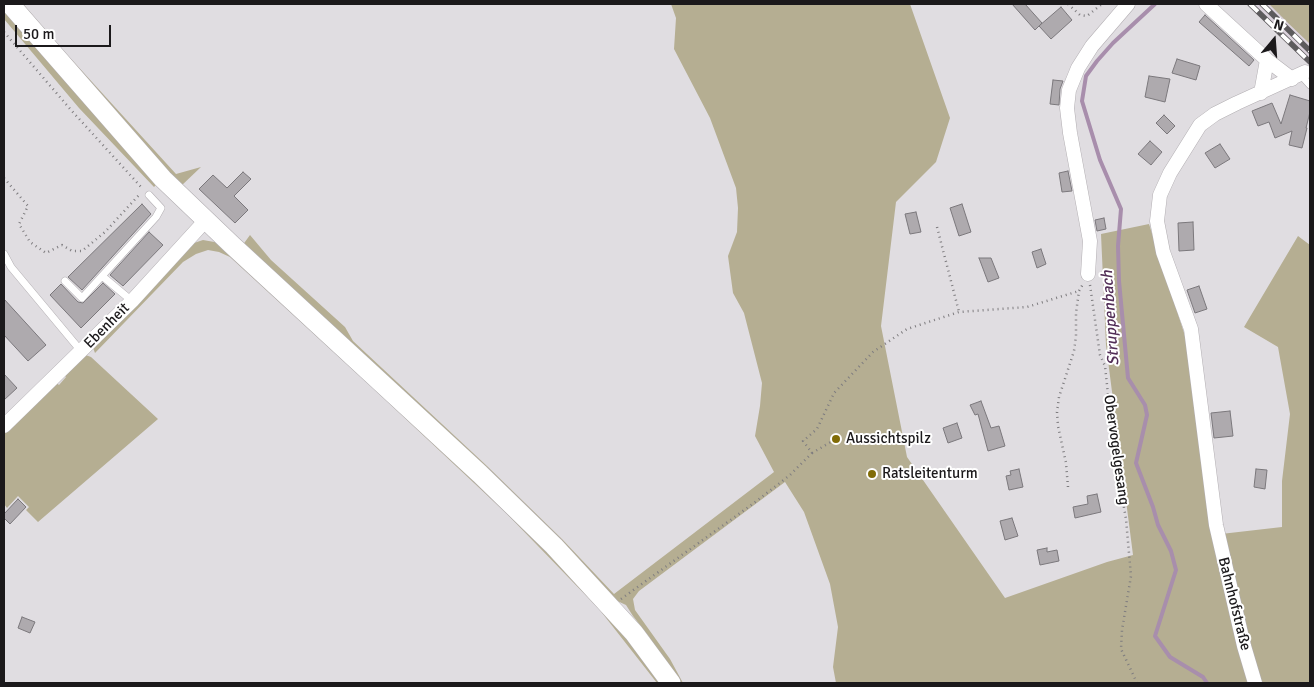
<!DOCTYPE html>
<html>
<head>
<meta charset="utf-8">
<style>
	body { margin:0 }
	#map { position:relative; width:1314px; height:687px; overflow:hidden; background:#e0dde1; font-family:Signika,sans-serif }
	canvas { display:block }
	.frame { position:absolute; inset:0; border:5px solid #1b191b; pointer-events:none }
	.north { position:absolute; left:1249px; top:15px; width:50px; height:50px; -webkit-text-stroke:4px #fff; paint-order:stroke; rotate:18deg; font-size:14px; font-weight:700; line-height:20px; text-align:center; color:#1b191b }
	.north::after { content:''; display:block; margin:auto; width:18px; height:22px; background:#1b191b; clip-path:polygon(50% 0,100% 100%,50% 72%,0 100%) }
	.scale { position:absolute; left:15px; top:25px; width:96px; height:22px; box-sizing:border-box; border:2px solid #1b191b; border-top:0; padding-left:6px; font-size:15px; line-height:18px; white-space:nowrap; color:#1b191b; -webkit-text-stroke:4px #fff; paint-order:stroke }
</style>
</head>
<body>
<div id="map">
<canvas width="1314" height="687"></canvas>
<div class="frame"></div>
<div class="north">N</div>
<div class="scale">50 m</div>
</div>
<script>
const g = document.querySelector('canvas').getContext('2d');
g.lineJoin = 'round';
function fill(path, color) { g.fillStyle = color; g.fill(path, 'evenodd'); }
const shape = rows => new Path2D(rows.map(r => 'M' + r).join(''));
function trace(path, color, width, dash) { g.strokeStyle = color; g.lineWidth = width; g.lineCap = dash ? 'butt' : 'round'; g.setLineDash(dash || []); g.stroke(path); }
function label(font, color, halo, rows, align = 'center') {
  g.font = font + ' Signika,sans-serif'; g.lineWidth = 4; g.setLineDash([]); g.textBaseline = 'middle'; g.strokeStyle = halo; g.fillStyle = color; for (const [text, x, y, turn = 0] of rows) {
    g.save(); g.translate(x, y); g.rotate((+turn || 0) * Math.PI / 180); g.textAlign = isNaN(turn) ? turn : align; if (halo) g.strokeText(text, 0, 0); g.fillText(text, 0, 0); g.restore();
  }
}
fill(shape([
	[1246,4,1269,4,1283,17,1289,24,1310,44,1310,66]
]), '#dbd2dc');
fill(shape([
	[19,4,23,4,62,49,176,174,201,167,180,187],
	[671,4,910,4,950,118,936,162,896,202,881,326,907,457,1005,598,1107,562,1133,555,1106,345,1101,234,1149,224,1187,342,1251,683,836,683,833,667,838,627,830,584,804,512,785,482,639,591,633,599,635,610,670,659,683,683,679,683,649,640,650,638,633,616,626,605,613,599,242,246,250,235,271,260,345,327,353,341,487,466,562,539,614,594,774,472,755,436,760,406,762,383,744,313,733,293,728,256,737,232,738,208,736,188,710,118,674,49,676,18],
	[1269,4,1310,4,1310,44,1289,24],
	[4,5,158,183,154,187,79,108,4,19],
	[1298,236,1310,245,1310,683,1260,683,1221,534,1282,527,1282,481,1290,414,1278,347,1244,327],
	[203,240,220,243,378,387,603,607,663,683,657,683,599,609,507,514,375,390,230,257,219,252,208,250,196,254,183,262,95,353,92,345,194,243],
	[83,354,91,357,158,419,38,522,26,510,29,507,18,496,7,508,4,504,4,433,54,381,59,385,66,377,62,373]
]), '#b5ae92');
trace(shape([
	[1155,4,1113,43,1097,61,1086,76,1082,101,1100,160,1121,209,1118,246,1119,281,1128,378,1145,405,1147,415,1136,463,1153,507,1158,525,1171,551,1176,570,1155,636,1170,657,1203,677,1207,683]
]), '#a88eac', 4);
const building = shape([
	[1012,4,1025,4,1042,23,1035,30,1012,4],
	[1061,7,1072,20,1051,39,1039,26,1061,7],
	[1205,15,1254,60,1249,66,1199,22,1205,15],
	[1177,59,1200,66,1196,80,1172,73,1177,59],
	[1149,76,1170,79,1165,102,1145,97,1149,76],
	[1053,80,1063,81,1060,89,1059,105,1050,104,1053,80],
	[1290,95,1310,101,1310,112,1306,128,1307,128,1302,148,1289,145,1292,131,1275,138,1269,122,1258,126,1252,111,1272,103,1281,124,1290,95],
	[1164,115,1175,126,1167,134,1156,123,1164,115],
	[1150,141,1162,152,1151,165,1138,154,1150,141],
	[1220,144,1230,159,1215,168,1205,153,1220,144],
	[1068,171,1072,191,1062,192,1059,173,1068,171],
	[243,172,251,179,234,196,248,210,235,223,199,189,213,175,227,188,243,172],
	[142,204,151,214,82,290,68,277,142,204],
	[962,204,971,232,959,236,950,208,962,204],
	[916,212,921,232,910,234,905,214,916,212],
	[1104,218,1106,229,1097,231,1095,220,1104,218],
	[1193,222,1194,250,1179,251,1178,223,1193,222],
	[149,232,163,245,123,286,110,275,149,232],
	[1041,249,1046,264,1037,268,1032,252,1041,249],
	[979,258,991,258,999,278,988,282,979,258],
	[103,283,115,294,81,328,50,295,61,284,78,302,83,303,103,283],
	[1199,286,1207,309,1195,313,1187,290,1199,286],
	[4,299,46,345,28,361,4,335,4,299],
	[4,374,17,388,4,400,4,374],
	[981,401,991,428,999,426,1005,446,988,451,978,414,975,415,970,405,981,401],
	[1230,411,1233,436,1214,438,1211,413,1230,411],
	[957,423,962,438,948,443,943,428,957,423],
	[1019,469,1023,487,1009,490,1006,476,1011,475,1010,471,1019,469],
	[1256,469,1267,470,1265,489,1254,487,1256,469],
	[1097,494,1101,512,1075,518,1073,507,1088,504,1087,496,1097,494],
	[18,499,26,507,10,524,4,518,4,514,18,499],
	[1012,518,1018,536,1005,540,1000,521,1012,518],
	[1047,548,1047,552,1057,550,1059,561,1040,565,1037,550,1047,548],
	[22,617,35,622,30,633,18,628,22,617]
]);
fill(building, '#aeaaae');
trace(building, '#7b787c', 1);
const service = shape([
	[1300,74,1310,85],
	[4,254,11,267,81,351],
	[65,281,82,298,102,276],
	[132,301,102,276,156,217,161,208,149,195]
]);
const minor = shape([
	[1206,4,1267,60,1292,79],
	[1261,93,1267,60],
	[1088,274,1090,241,1070,133,1067,108,1069,90,1078,68,1092,46,1128,4],
	[4,426,132,301,205,221],
	[1255,683,1244,646,1216,525,1191,329,1163,252,1157,221,1160,195,1170,173,1200,125,1215,114,1237,103,1305,72]
]);
const secondary = shape([
	[10,4,163,179,232,245,480,474,554,546,634,633,671,683]
]);
trace(service, '#b2aeb2', 8);
trace(minor, '#b2aeb2', 15);
trace(secondary, '#b2aeb2', 20);
trace(shape([
	[1068,4,1080,15,1087,16,1102,4],
	[4,32,71,110,142,188],
	[4,178,28,206,19,224,30,242,46,253,62,245,72,251,82,251,105,232,139,195],
	[937,227,959,312],
	[1090,285,1100,355,1105,366,1114,451,1126,519,1131,576,1122,630,1121,649,1137,683],
	[812,453,836,439],
	[1068,487,1066,463,1058,426,1057,412,1059,397,1074,351,1076,336,1076,313,1079,291,1083,284],
	[621,599,754,503,790,475,812,453,803,441,817,429,834,393,873,352,907,329,959,312,1027,307,1079,291]
]), '#7e7c7f', 2.5, [1, 4]);
trace(service, '#fff', 7);
trace(minor, '#fff', 14);
trace(secondary, '#fff', 19);
const rail = shape([
	[1250,4,1310,62],
	[1262,4,1310,51]
]);
trace(rail, '#5d5b5d', 5.5);
trace(rail, '#fff', 4, [11]);
for (const [x, y, r, color] of [
	[836,439,5,"#816c07"],
	[872,474,5,"#816c07"]
]) { const dot = new Path2D(); dot.arc(x, y, r, 0, 2 * Math.PI); g.fillStyle = color; g.fill(dot); trace(dot, '#fff', 2); }
label('15px', '#1b191b', '#fff', [
	["Ebenheit",107,326,-45],
	["Obervogelgesang",1116,450,82],
	["Bahnhofstraße",1234,604,76]
]);
label('15px', '#1b191b', '#fff', [
	["Aussichtspilz",846,439],
	["Ratsleitenturm",882,474]
], 'left');
label('italic 16px', '#522e57', '#fff', [
	["Struppenbach",1111,318,-94]
]);
</script>
</body>
</html>
